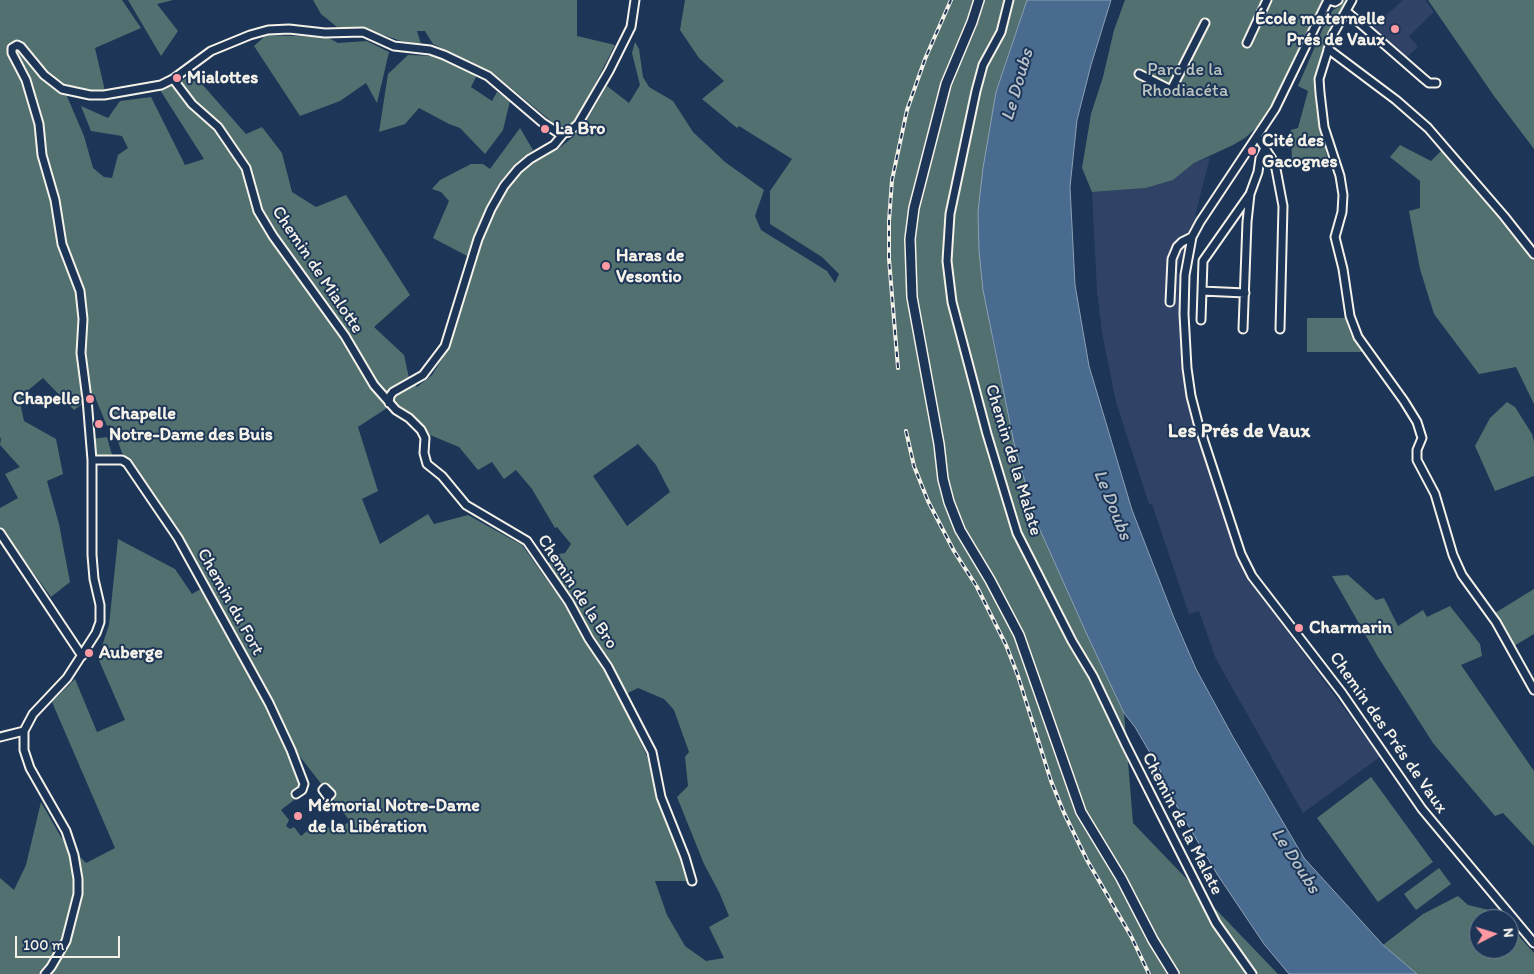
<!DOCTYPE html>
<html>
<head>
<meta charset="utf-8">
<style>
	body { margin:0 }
	#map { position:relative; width:1534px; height:974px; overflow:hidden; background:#1d3557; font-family:Itim,sans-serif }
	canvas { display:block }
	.north { position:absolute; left:1469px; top:909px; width:50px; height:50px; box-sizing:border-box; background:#1d3557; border:1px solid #738091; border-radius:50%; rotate:85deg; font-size:14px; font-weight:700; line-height:20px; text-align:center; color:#f4f1e8 }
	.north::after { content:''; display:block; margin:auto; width:18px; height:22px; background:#ff9aa2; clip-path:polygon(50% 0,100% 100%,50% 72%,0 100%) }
	.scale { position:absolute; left:15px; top:936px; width:105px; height:22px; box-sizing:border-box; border:2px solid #f4f1e8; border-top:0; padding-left:6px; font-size:15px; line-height:18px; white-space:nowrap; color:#f4f1e8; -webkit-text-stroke:4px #1d3557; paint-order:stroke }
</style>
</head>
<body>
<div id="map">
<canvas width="1534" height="974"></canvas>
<div class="north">N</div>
<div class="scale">100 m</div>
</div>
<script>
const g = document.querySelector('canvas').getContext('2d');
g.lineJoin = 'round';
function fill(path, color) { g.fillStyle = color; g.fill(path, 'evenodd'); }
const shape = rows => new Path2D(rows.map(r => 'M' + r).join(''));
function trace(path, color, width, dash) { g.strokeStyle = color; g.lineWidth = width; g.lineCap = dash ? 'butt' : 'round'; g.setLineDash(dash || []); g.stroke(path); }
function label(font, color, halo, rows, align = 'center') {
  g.font = font + ' Itim,sans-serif'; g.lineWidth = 4; g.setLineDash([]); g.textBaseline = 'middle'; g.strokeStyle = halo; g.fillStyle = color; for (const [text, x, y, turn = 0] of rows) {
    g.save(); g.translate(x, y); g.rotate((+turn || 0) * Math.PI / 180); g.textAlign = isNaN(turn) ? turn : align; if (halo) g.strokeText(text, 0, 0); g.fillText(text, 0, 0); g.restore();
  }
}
fill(shape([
	[1403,0,1425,0,1434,12,1409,36,1418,47,1405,59,1373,27],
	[1210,157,1195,216,1199,217,1184,249,1178,267,1181,364,1191,413,1244,573,1380,757,1303,813,1216,659,1199,611,1189,614,1152,504,1149,504,1116,402,1102,333,1097,291,1092,192,1146,188,1173,180,1194,163]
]), '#304367');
fill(shape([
	[0,0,122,0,141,28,95,48,105,91,89,94,63,87,84,136,93,168,104,177,112,178,118,155,128,148,122,136,91,131,81,106,108,118,120,101,151,97,185,165,204,159,160,90,194,75,246,134,262,127,282,153,292,192,316,207,346,195,410,295,374,327,404,355,409,378,417,387,432,375,444,356,460,312,483,235,507,188,521,171,538,159,558,149,573,137,587,120,607,86,629,103,640,85,632,53,635,42,639,49,643,77,649,87,673,101,693,132,725,162,764,190,755,216,761,230,827,271,835,283,839,274,822,257,770,224,770,191,792,159,739,126,737,128,702,99,724,81,699,58,680,30,685,0,1027,0,996,92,992,337,1014,443,1036,521,1089,639,1124,713,1133,823,1278,974,0,974,0,878,14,890,26,865,41,802,61,837,86,863,115,848,52,702,75,679,97,732,125,720,98,658,109,625,118,539,175,569,192,594,206,586,183,537,143,486,130,461,122,453,115,433,110,425,107,426,95,397,89,399,74,410,43,378,26,392,21,407,24,421,56,439,63,474,47,481,59,524,70,582,51,597,0,527,0,508,18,498,5,474,20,467,0,445,1,439,0,437],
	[390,406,419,422,430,435,459,447,478,470,492,462,504,479,516,470,532,489,555,528,557,527,571,544,565,553,552,555,547,567,570,598,613,669,626,694,638,688,664,699,674,710,689,752,685,757,688,786,677,797,704,864,719,892,729,916,709,927,724,958,706,961,685,946,667,915,655,881,689,881,682,858,657,798,647,756,609,676,564,604,522,545,468,515,434,524,428,514,380,544,362,499,378,491,358,427],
	[638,444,656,465,670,492,627,526,593,476],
	[294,749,350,821,335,832,322,823,316,827,314,825,301,836,294,827,290,829,286,826,289,820,281,810,294,800,290,795,299,788,299,785,288,752],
	[128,0,173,0,157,4,178,31,161,56],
	[313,0,577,0,577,36,615,45,582,109,573,123,565,127,557,126,493,73,433,44,425,31,417,31,421,44,401,41,366,29,337,27,321,14],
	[1125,0,1322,0,1273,102,1257,127,1245,138,1233,145,1194,163,1173,180,1146,188,1092,192,1082,168,1091,114,1103,77,1114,30],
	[1343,0,1348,1,1331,27,1316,71,1316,106,1328,162,1292,162,1291,130,1298,128,1308,91,1298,86,1323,28,1333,10,1339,7],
	[1428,0,1534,0,1534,149,1494,96],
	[266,35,327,37,338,43,367,41,389,52,377,103,366,83,340,101,300,116,254,46],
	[408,55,434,56,477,75,471,87,492,101,497,92,510,101,503,130,485,154,460,128,449,124,419,108,405,124,379,132,388,74],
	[520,128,533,150,515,164,499,183,486,207,469,257,433,238,449,201,441,192,432,189,440,180,471,164,483,164,490,169],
	[1400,145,1431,161,1442,150,1534,258,1534,404,1516,367,1479,374,1434,314,1420,269,1409,211,1420,208,1420,181,1390,157],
	[1307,318,1345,318,1351,335,1364,352,1307,352],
	[1507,402,1515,407,1532,434,1534,442,1534,476,1495,491,1475,446,1490,418],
	[107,437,112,455,97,456,94,453,93,439],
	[1348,575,1376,600,1384,598,1398,626,1423,610,1427,617,1450,606,1480,644,1482,656,1461,665,1534,771,1534,846,1503,813,1495,816,1433,743,1378,657,1332,576],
	[1534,589,1534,634,1514,646,1495,613],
	[1371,777,1433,862,1378,902,1317,818],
	[1439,868,1451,884,1416,910,1404,894],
	[1458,896,1468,905,1489,910,1504,919,1479,919,1479,949,1509,949,1509,925,1534,953,1534,974,1417,974,1383,945,1423,914]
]), '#52706f');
const water = shape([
	[1027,0,1111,0,1091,65,1077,120,1070,187,1075,285,1089,366,1132,510,1174,618,1196,669,1233,737,1304,858,1383,945,1417,974,1289,974,1264,944,1217,874,1166,788,1160,770,1135,727,1124,713,1089,639,1036,521,1014,443,983,290,979,251,978,212,983,168,996,92,1027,0]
]);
fill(water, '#496b90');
trace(water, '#8da1b3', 1);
const minor = shape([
	[1009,0,1001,32,983,65,976,91,950,214,947,261,952,302,987,434,1017,533,1072,641,1093,676,1126,745,1216,923,1252,974],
	[1338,0,1335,2,1328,0,1275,109,1200,222,1192,237,1185,275,1184,314,1187,368,1191,396,1198,423,1241,554,1252,576,1342,693,1422,809,1534,943],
	[1352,0,1333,34,1319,79,1320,93,1324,127,1340,176,1343,195,1342,212,1335,237,1343,269,1350,316,1358,337,1404,401,1417,422,1422,438,1417,450,1417,460,1435,494,1453,555,1462,575,1496,622,1534,690],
	[1346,11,1423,78,1429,83,1436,83],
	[1247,43,1267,0],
	[1328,49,1396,100,1428,128,1504,216,1534,254],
	[1139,74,1171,90,1205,23],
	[173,79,192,104,218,127,246,168,258,211,273,236,345,336,374,385,396,410,409,418,421,430,425,438,424,453,427,464,442,476,466,505,527,541,569,602,589,639,608,667,652,752,661,797,685,857,692,881],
	[1257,136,1272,159,1276,169,1283,206,1280,329],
	[1202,291,1245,293],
	[1170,302,1172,259,1177,247,1182,242,1192,237],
	[1201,320,1203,261,1250,194],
	[1243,329,1247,222,1250,194,1258,172,1260,158,1265,148],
	[389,403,390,396,393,392,423,375,445,346,478,239,491,209,504,186,518,169,530,159,554,145,564,133],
	[92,460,122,460,127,463,178,538,269,703,291,750,304,784,302,790,296,794],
	[0,533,82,656],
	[0,737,24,731],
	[325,788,331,794,328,797,323,790,325,788],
	[45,974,51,967,66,941,78,894,78,879,74,855,66,831,30,768,24,750,24,731,33,714,67,678,96,633,100,622,100,605,94,579,92,555,92,460,87,399,81,353,83,319,80,291,62,244,55,200,42,155,39,124,26,80,12,53,12,48,17,45,21,47,44,75,62,89,90,95,104,95,161,85,173,79,211,51,250,35,268,30,289,29,325,33,363,32,394,46,430,50,444,55,488,76,543,123,557,132,564,133,569,132,578,124,609,71,631,27,635,0]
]);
const major = shape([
	[979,0,972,22,946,84,914,208,910,239,912,297,939,444,943,479,949,502,960,530,990,580,1019,635,1081,812,1121,878,1153,940,1174,974]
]);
trace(minor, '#f4f1e8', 11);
trace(major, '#f4f1e8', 12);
trace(minor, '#1d3557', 7);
trace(major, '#1d3557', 9);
const rail = shape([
	[898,368,889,259,889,221,892,180,907,110,925,59,951,0],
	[906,431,914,466,928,501,954,551,977,587,1006,645,1018,676,1051,781,1064,813,1087,860,1131,936,1149,974]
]);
trace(rail, '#f4f1e8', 4);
trace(rail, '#1d3557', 2, [5.5]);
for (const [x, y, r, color] of [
	[1395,29,5,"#ff9aa2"],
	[177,78,5,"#ff9aa2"],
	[545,129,5,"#ff9aa2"],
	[1252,151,5,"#ff9aa2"],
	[606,266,5,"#ff9aa2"],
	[90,399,5,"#ff9aa2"],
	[99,424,5,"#ff9aa2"],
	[1299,628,5,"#ff9aa2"],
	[89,653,5,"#ff9aa2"],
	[298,816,5,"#ff9aa2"]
]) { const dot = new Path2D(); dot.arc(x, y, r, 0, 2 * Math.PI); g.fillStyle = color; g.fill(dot); trace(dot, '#1d3557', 2); }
label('bold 18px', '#f4f1e8', '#1d3557', [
	["École maternelle",1385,19,"right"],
	["Prés de Vaux",1385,40,"right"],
	["Mialottes",187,78],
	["La Bro",555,129],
	["Cité des",1262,141],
	["Gacognes",1262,162],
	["Haras de",616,256],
	["Vesontio",616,277],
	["Chapelle",80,399,"right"],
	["Chapelle",109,414],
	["Notre-Dame des Buis",109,435],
	["Charmarin",1309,628],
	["Auberge",99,653],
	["Mémorial Notre-Dame",308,806],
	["de la Libération",308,827]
], 'left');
label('18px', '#bbc4be', '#1d3557', [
	["Parc de la",1185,70],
	["Rhodiacéta",1185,91]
]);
label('18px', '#f4f1e8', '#1d3557', [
	["Chemin de Mialotte",317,270,56],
	["Chemin de la Malate",1013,460,73],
	["Chemin de la Bro",577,592,57],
	["Chemin du Fort",230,602,61],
	["Chemin des Prés de Vaux",1388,733,55],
	["Chemin de la Malate",1182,824,63]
]);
label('italic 19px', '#b8c2c9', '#1d3557', [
	["Le Doubs",1018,85,-74],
	["Le Doubs",1112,505,68],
	["Le Doubs",1295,861,57]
]);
label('bold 20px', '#f4f1e8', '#1d3557', [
	["Les Prés de Vaux",1239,432]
]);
</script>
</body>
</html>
